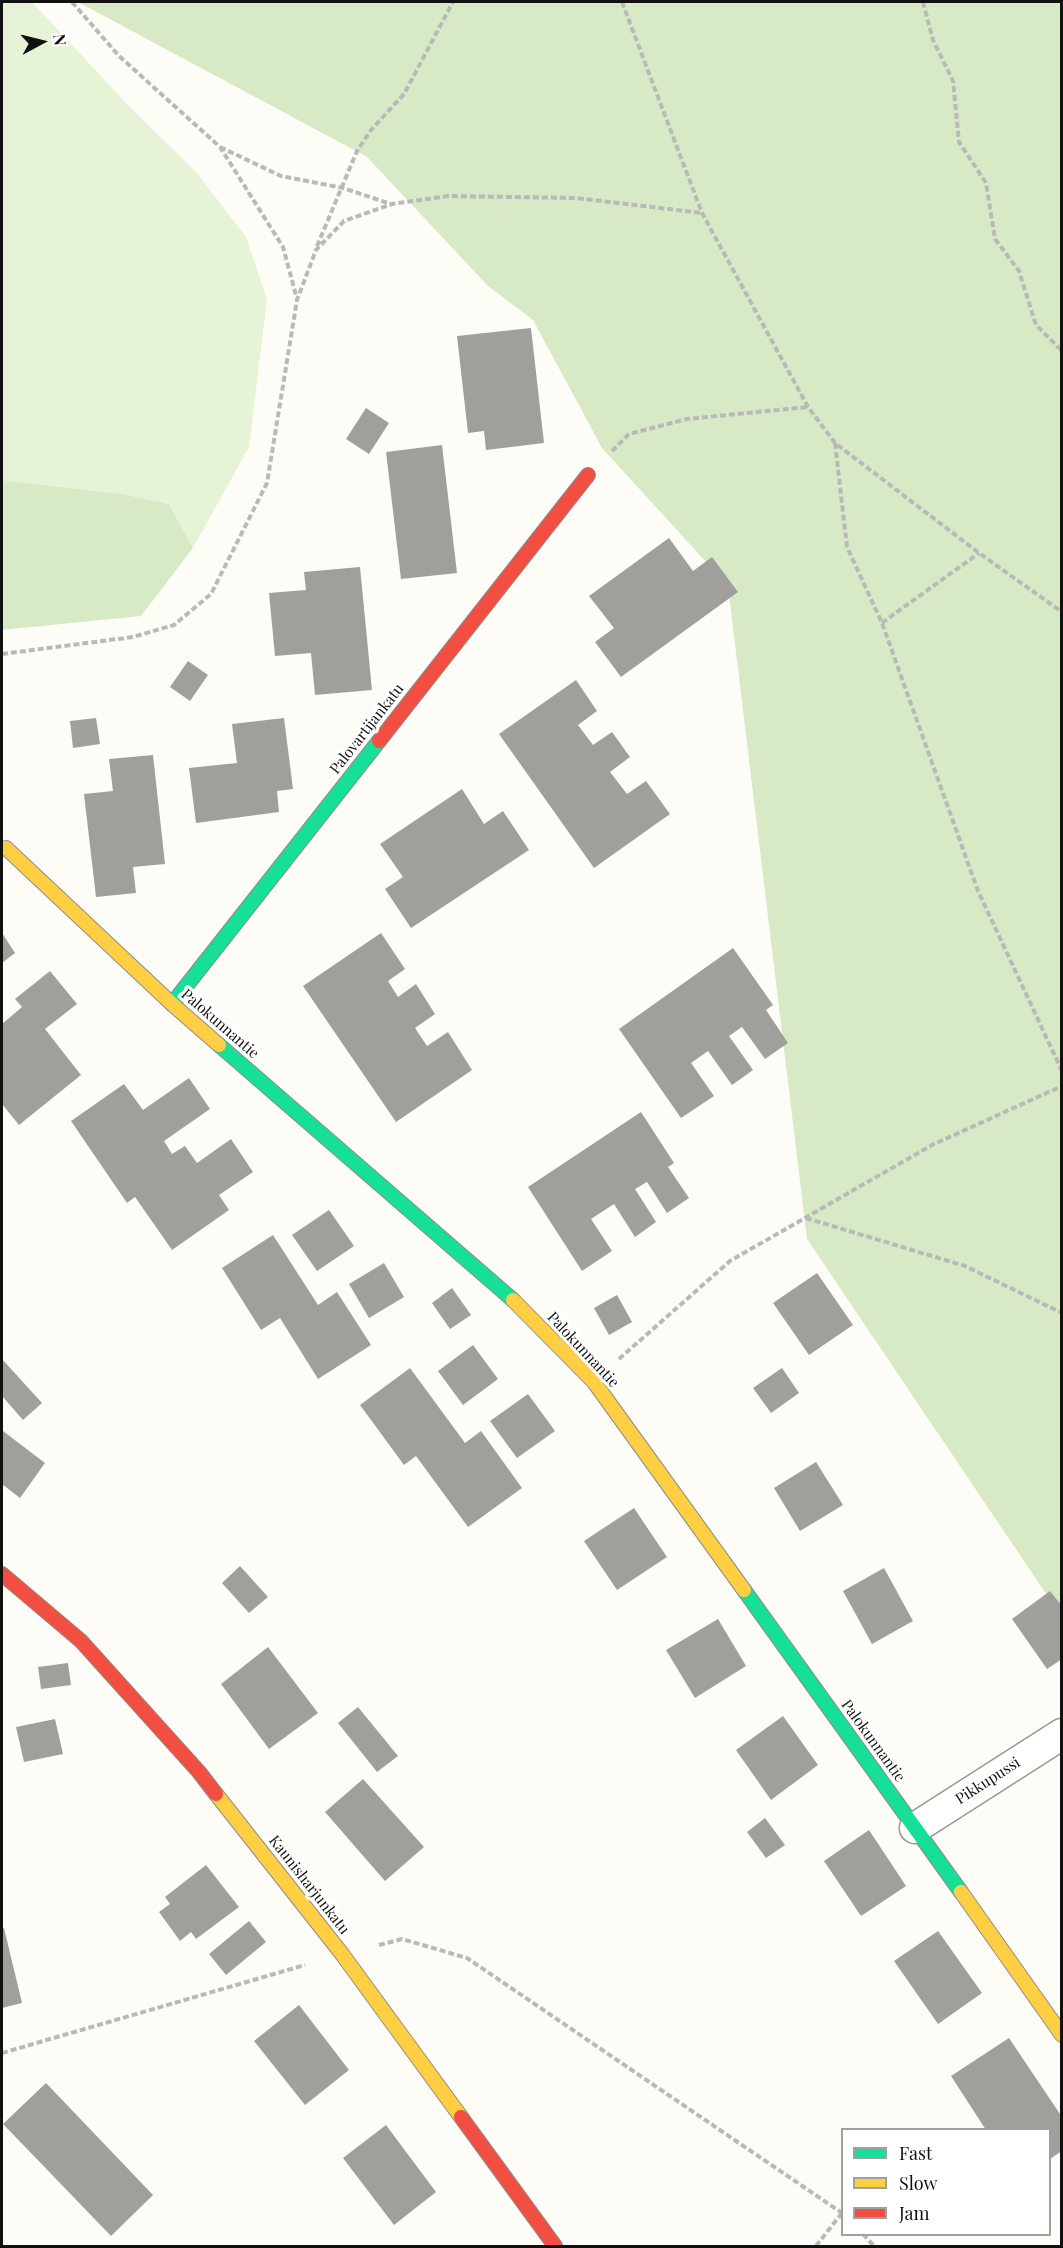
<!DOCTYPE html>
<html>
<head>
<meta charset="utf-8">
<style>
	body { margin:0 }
	#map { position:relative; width:1063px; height:2248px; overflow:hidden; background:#fdfcf7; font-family:"Playfair Display",serif }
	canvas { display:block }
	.frame { position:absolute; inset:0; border:3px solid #111; pointer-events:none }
	.legend { position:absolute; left:841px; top:2128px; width:210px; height:108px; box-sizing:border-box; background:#fff; border:2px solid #a0a0a0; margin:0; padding:8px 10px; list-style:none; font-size:18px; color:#111 }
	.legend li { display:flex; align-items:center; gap:12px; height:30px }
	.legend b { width:30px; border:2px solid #a0a0a0 }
	.north { position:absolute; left:12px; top:12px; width:60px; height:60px; -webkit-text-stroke:4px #fff; paint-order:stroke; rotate:83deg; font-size:16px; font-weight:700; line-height:24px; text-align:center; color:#111 }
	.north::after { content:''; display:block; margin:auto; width:21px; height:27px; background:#111; clip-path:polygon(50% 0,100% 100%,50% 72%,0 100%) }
</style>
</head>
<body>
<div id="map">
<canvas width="1063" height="2248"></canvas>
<div class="frame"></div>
<ul class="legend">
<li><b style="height:8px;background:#16e098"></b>Fast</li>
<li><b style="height:8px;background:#ffcf43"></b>Slow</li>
<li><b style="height:8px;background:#f24e42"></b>Jam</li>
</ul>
<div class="north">N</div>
</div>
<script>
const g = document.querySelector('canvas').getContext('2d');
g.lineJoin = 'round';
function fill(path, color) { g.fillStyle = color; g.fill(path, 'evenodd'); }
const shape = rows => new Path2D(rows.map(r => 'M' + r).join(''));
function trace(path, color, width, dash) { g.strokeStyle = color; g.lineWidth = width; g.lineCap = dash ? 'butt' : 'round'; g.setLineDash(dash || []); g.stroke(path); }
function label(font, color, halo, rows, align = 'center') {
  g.font = font + ' "Playfair Display",serif'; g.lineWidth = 6; g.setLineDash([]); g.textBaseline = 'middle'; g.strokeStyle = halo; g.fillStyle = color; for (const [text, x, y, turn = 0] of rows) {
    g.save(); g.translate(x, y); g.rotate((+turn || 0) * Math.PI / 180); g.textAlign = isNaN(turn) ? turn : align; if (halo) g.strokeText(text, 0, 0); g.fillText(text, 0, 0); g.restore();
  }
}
fill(shape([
	[2,2,32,2,126,103,197,173,246,237,267,299,249,447,193,548,169,504,122,494,2,480]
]), '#e7f3d7');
fill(shape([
	[78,2,1061,2,1061,1616,807,1239,728,586,602,448,533,320,488,286,367,157],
	[2,480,122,494,169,504,193,548,141,616,2,630]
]), '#d8eac5');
fill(shape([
	[531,328,544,443,486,450,484,431,468,433,457,336],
	[366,408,389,423,369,454,346,439],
	[442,445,457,573,401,579,386,452],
	[669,538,693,571,712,557,738,592,621,677,595,642,614,628,589,596],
	[360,567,372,690,315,695,311,653,275,656,269,593,306,590,304,572],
	[188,661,208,675,190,701,170,687],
	[576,680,597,711,578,725,593,745,612,732,630,757,610,772,627,794,646,781,670,814,594,868,499,734],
	[96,718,100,744,73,748,70,721],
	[284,718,293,789,277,791,279,812,196,823,189,768,237,763,232,724],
	[153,755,165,864,133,867,136,893,96,897,84,794,113,791,109,759],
	[462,789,484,824,503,811,529,850,411,928,385,889,403,877,380,844],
	[2,933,15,953,2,963],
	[381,933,405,969,388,981,398,997,416,984,435,1014,415,1028,427,1046,448,1032,472,1070,396,1122,303,986],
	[733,948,773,1005,766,1010,788,1043,765,1059,742,1027,729,1036,753,1070,732,1085,708,1051,691,1063,714,1096,681,1118,619,1029],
	[50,971,77,1004,45,1029,81,1075,19,1125,2,1104,2,1024,22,1007,15,999],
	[189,1078,210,1109,164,1141,172,1154,185,1146,197,1163,231,1139,253,1172,219,1195,229,1210,172,1250,135,1197,127,1203,71,1121,124,1084,143,1110],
	[641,1112,674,1163,668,1167,689,1198,667,1213,647,1182,635,1189,656,1222,635,1237,614,1204,591,1219,612,1251,582,1271,528,1187],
	[329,1210,354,1246,317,1271,292,1235],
	[273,1235,318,1305,337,1292,371,1345,318,1379,280,1318,261,1330,222,1268],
	[384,1263,404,1297,369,1318,349,1284],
	[817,1273,853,1325,809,1355,773,1303],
	[452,1288,471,1315,450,1329,432,1303],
	[617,1295,632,1322,609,1335,594,1308],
	[473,1345,498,1379,463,1405,438,1371],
	[2,1359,42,1403,23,1420,2,1396],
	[410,1368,465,1443,481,1431,522,1488,468,1527,416,1456,404,1465,360,1405],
	[782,1368,799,1393,771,1413,753,1388],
	[528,1394,555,1431,517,1458,490,1421],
	[3,1431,45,1463,20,1498,2,1484],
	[816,1462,843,1505,800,1531,774,1488],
	[634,1508,667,1557,617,1590,584,1541],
	[240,1566,268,1597,249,1613,222,1583],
	[884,1568,913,1621,872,1644,843,1591],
	[1050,1591,1062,1606,1062,1659,1047,1669,1012,1619],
	[718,1619,746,1666,695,1698,666,1650],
	[268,1647,318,1713,269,1749,221,1684],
	[68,1663,71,1685,41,1689,38,1667],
	[358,1707,398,1756,377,1772,338,1723],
	[783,1716,818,1765,771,1800,736,1750],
	[55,1719,63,1754,24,1762,16,1727],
	[363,1779,424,1847,385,1881,325,1812],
	[765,1818,785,1845,766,1858,747,1832],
	[869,1830,906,1886,861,1916,824,1861],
	[206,1865,239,1907,196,1939,191,1932,180,1941,159,1912,170,1904,165,1897],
	[249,1921,266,1942,226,1975,209,1954],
	[4,1928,22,2003,2,2008,2,1929],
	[938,1931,982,1993,938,2024,894,1961],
	[299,2005,349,2070,305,2105,254,2041],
	[1009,2038,1062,2117,1062,2151,1050,2159,1050,2130,986,2130,951,2076],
	[46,2083,153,2195,111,2236,3,2124],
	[386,2125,436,2192,394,2225,343,2158]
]), '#a19f9c');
const street = shape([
	[915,1828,1062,1734]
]);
const fast = shape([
	[172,1004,379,741],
	[219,1045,513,1300],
	[744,1590,961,1892]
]);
const slow = shape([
	[6,848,172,1004,219,1045],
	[513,1300,594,1382,744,1590],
	[216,1794,342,1954,461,2117],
	[961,1892,1062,2035]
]);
const jam = shape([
	[379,741,588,475],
	[2,1574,81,1641,199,1772,216,1794],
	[461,2117,555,2246]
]);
trace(street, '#979795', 33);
trace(fast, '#8e8d8b', 16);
trace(slow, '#8e8d8b', 16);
trace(jam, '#8e8d8b', 16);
trace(shape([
	[72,2,119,56,220,147,283,247,297,299],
	[622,2,702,213,808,407,835,443,979,553,1062,612],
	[923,2,933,40,953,81,959,142,986,183,995,239,1019,271,1036,325,1062,351],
	[220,147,281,176,343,188,391,204],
	[317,246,357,151,371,130,404,94,453,2],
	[835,443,847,547,882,623,978,891,1062,1071],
	[612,451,629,434,687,419,808,407],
	[882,623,979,553],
	[2,654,133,637,174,625,211,594,267,483,297,300,316,250,344,221,392,204,448,196,576,198,702,213],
	[806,1218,965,1266,1062,1313],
	[619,1359,730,1261,932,1145,1062,1086],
	[379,1945,402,1939,467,1958,842,2213],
	[2,2053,305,1965],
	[863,2234,874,2246],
	[816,2246,842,2213]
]), '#b9b9b8', 4, [6, 3]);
trace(street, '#fffffe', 30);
trace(fast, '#16e098', 14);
trace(slow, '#ffcf43', 14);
trace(jam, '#f24e42', 14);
label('15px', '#111', '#fff', [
	["Palovartijankatu",367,729,-52],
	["Palokunnantie",220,1024,41],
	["Palokunnantie",583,1350,47],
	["Palokunnantie",873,1741,54],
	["Pikkupussi",988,1781,-33],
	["Kaunisharjunkatu",309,1885,52]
]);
</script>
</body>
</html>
